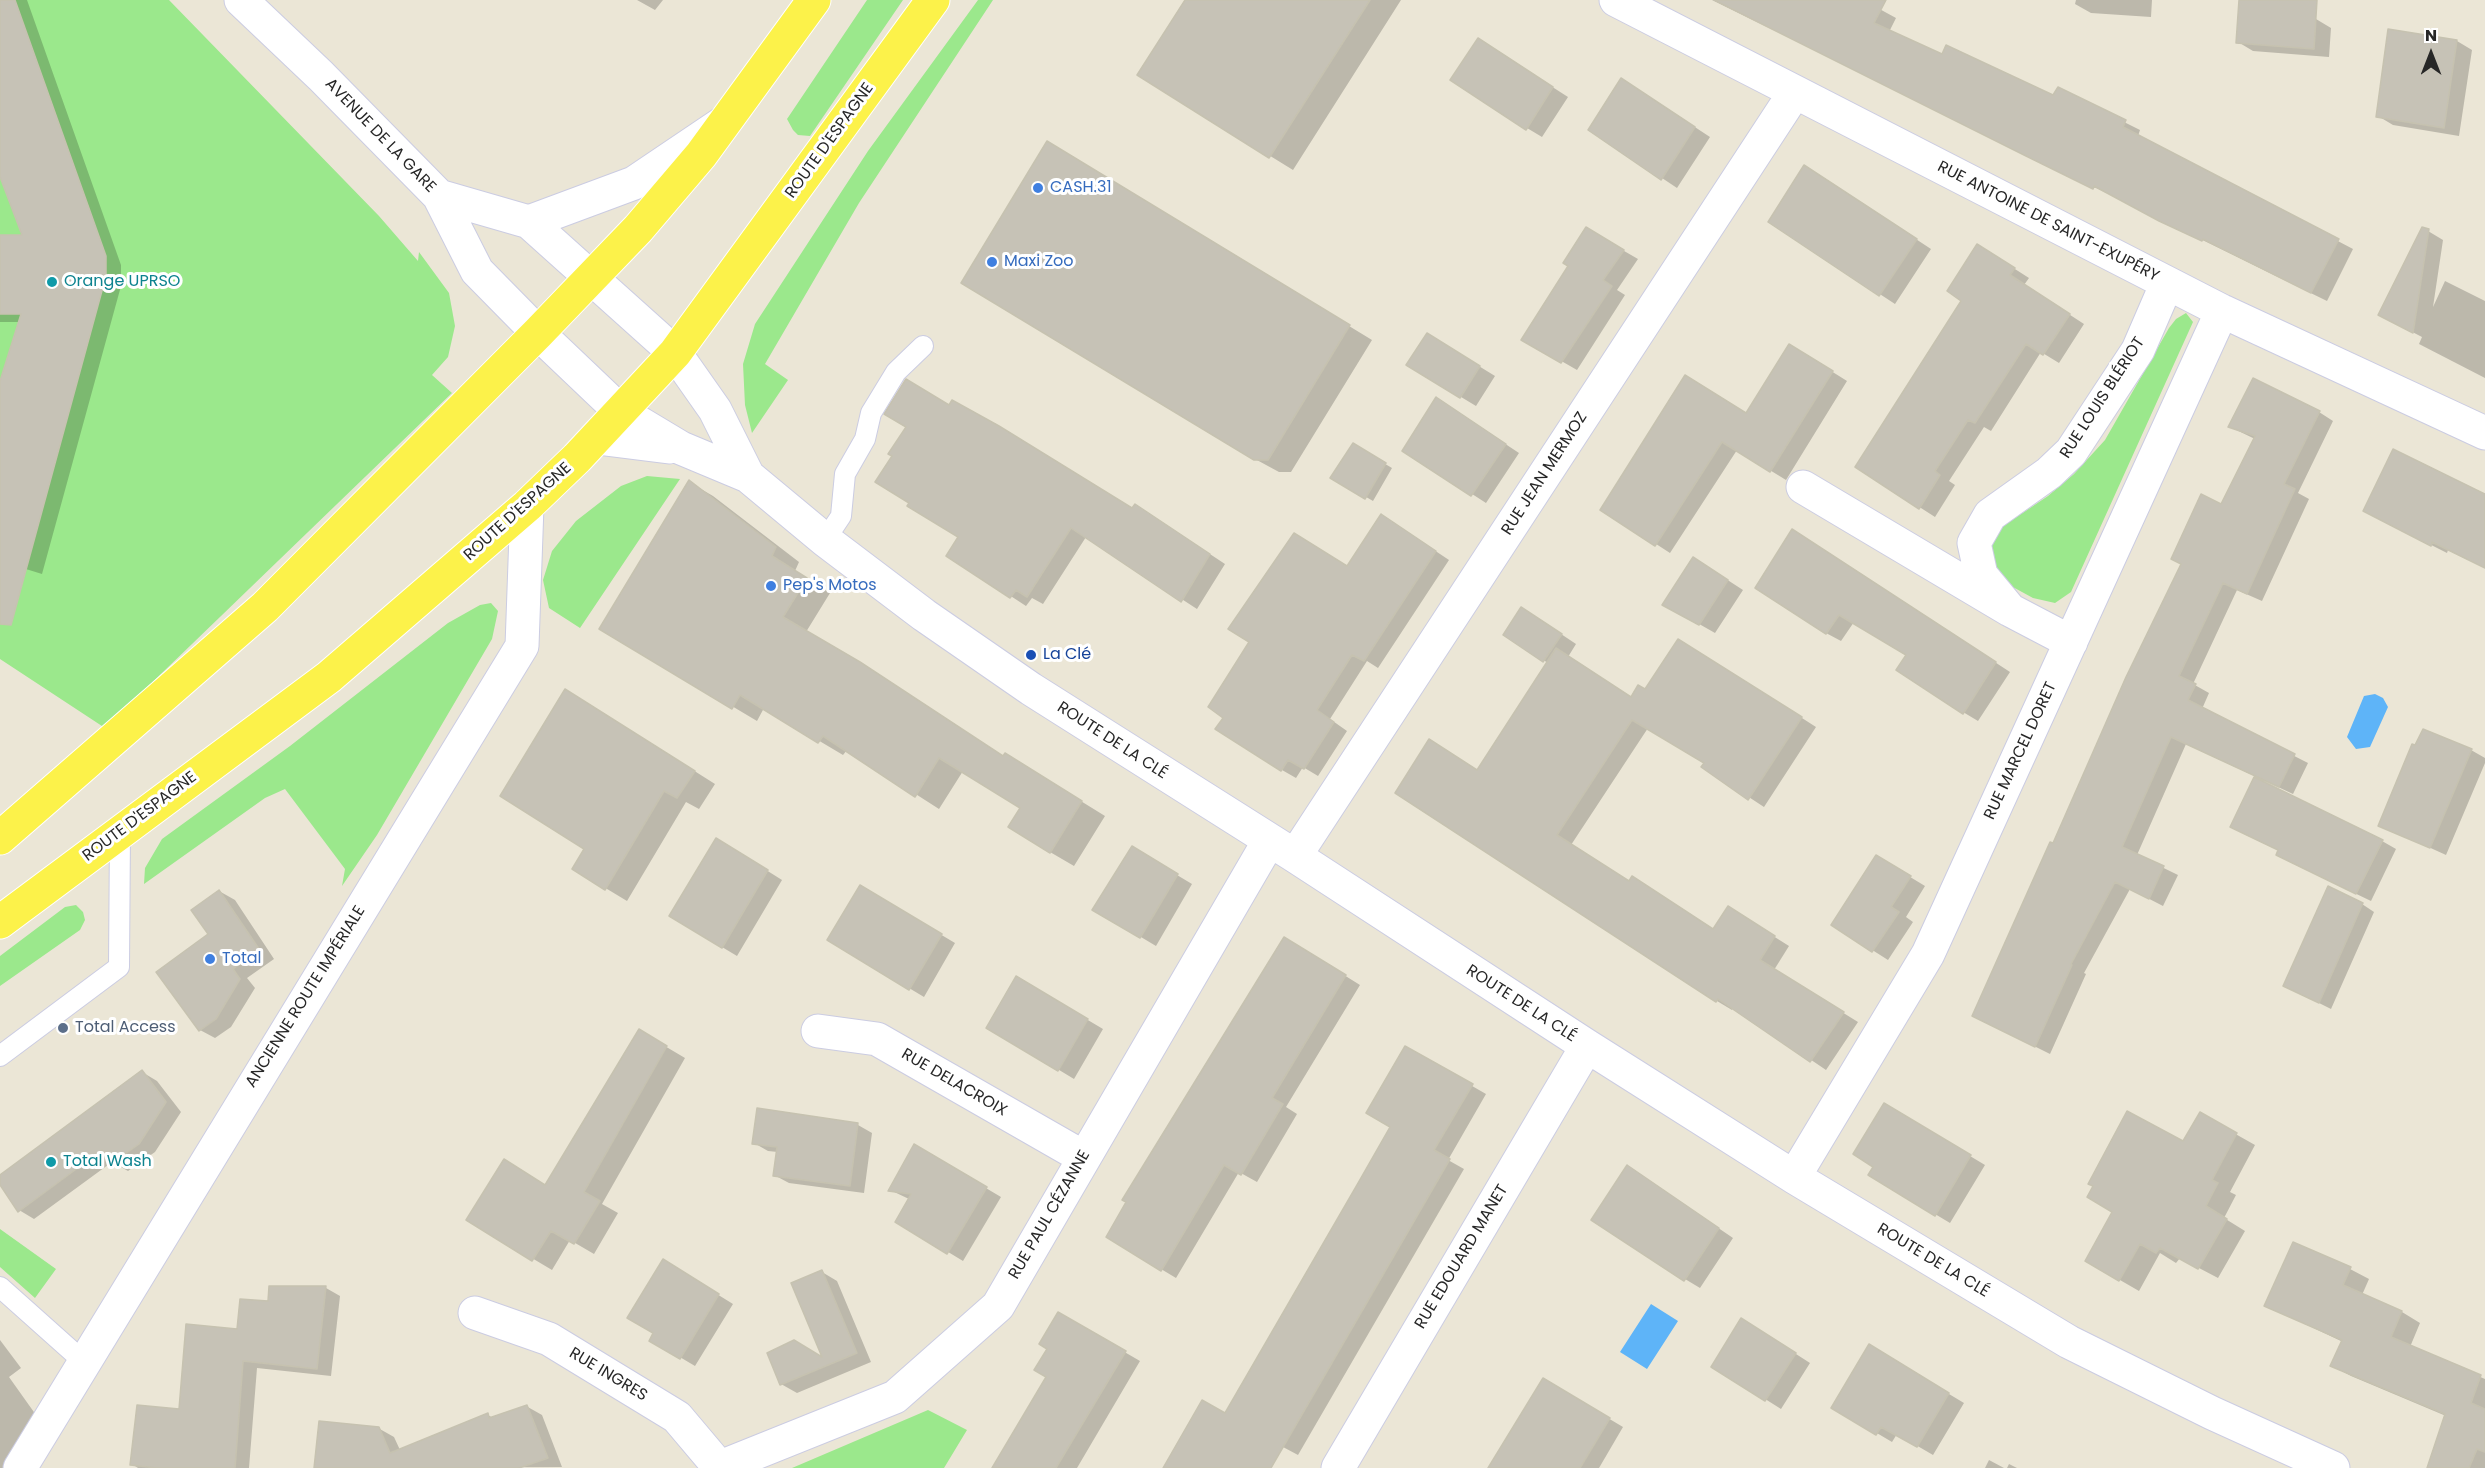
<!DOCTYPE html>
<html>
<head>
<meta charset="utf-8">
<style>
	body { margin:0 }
	#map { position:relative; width:2485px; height:1468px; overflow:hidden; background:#ebe6d6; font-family:Poppins,sans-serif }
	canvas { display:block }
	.north { position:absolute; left:2401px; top:24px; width:60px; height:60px; -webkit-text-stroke:4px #fff; paint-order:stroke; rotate:0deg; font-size:16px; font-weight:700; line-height:24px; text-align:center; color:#272727 }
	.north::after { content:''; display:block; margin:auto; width:21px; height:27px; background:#272727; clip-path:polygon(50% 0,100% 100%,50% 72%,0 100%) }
</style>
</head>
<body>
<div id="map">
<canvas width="2485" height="1468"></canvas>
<div class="north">N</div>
</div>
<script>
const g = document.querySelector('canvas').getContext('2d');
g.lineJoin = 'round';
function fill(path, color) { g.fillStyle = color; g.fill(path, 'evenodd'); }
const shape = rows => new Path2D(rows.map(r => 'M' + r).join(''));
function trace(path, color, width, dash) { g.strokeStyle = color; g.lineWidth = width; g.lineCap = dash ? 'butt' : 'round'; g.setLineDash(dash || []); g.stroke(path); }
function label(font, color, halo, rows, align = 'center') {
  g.font = font + ' Poppins,sans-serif'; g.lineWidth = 6; g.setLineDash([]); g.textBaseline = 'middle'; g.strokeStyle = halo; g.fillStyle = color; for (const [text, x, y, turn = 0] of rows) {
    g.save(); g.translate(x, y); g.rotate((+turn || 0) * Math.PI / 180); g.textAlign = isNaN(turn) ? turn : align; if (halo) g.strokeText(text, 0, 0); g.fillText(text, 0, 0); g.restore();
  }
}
fill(shape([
	[0,0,169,0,379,216,418,261,419,252,449,293,455,326,448,357,432,375,452,393,105,728,0,659],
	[867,0,903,0,810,136,798,135,793,130,787,119],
	[978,0,993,0,859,203,765,364,788,380,752,433,745,405,743,364,755,324,868,151],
	[2186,313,2193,322,2071,592,2055,603,2033,598,2011,586,1995,566,1990,549,1997,530,2048,496,2074,474,2105,440,2169,328,2176,319],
	[647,476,680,479,580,628,549,608,543,580,552,551,576,521,621,486],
	[491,603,498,611,492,639,377,835,342,886,345,869,285,789,265,798,144,884,145,868,162,839,290,746,448,623,480,605],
	[76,905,83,912,85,920,80,930,0,986,0,956,65,907],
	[0,1229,56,1269,35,1298,0,1267],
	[928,1410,967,1430,944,1468,792,1468]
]), '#9be88c');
fill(shape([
	[2375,694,2383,698,2388,707,2370,747,2356,749,2347,737,2364,696],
	[1651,1304,1678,1321,1647,1369,1620,1352]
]), '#5eb4f8');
fill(shape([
	[0,0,27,0,121,265,121,286,42,574,0,561,0,386,20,322,0,322,0,237,24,236,0,172],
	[637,0,663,0,655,10],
	[1186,0,1401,0,1293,170,1139,75],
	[1712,0,1863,0,1896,18,1889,32,1943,56,2054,97,2058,89,2140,130,2138,136,2353,249,2327,301],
	[2076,0,2152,0,2151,17,2091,13,2075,4],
	[2316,19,2331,28,2329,57,2253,51,2238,42],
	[2390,31,2457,41,2472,50,2459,136,2393,125,2378,116],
	[1493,49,1568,97,1542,137,1527,128],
	[1637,89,1710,137,1677,188,1590,130],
	[1070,156,1372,340,1291,472,1279,472,1255,459],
	[1820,176,1931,249,1895,304,1770,222],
	[1586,229,1638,259,1617,290,1625,295,1577,370,1523,339,1570,266],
	[2428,231,2443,240,2433,307,2445,281,2485,301,2485,378,2419,344,2422,337,2395,323],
	[1993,255,2029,278,2024,285,2084,324,2059,363,2041,352,1991,431,1984,427,1949,481,1955,485,1935,517,1857,467],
	[1443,344,1495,376,1476,406,1408,365],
	[1804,354,1847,381,1786,480,1737,450,1670,553,1602,509,1747,415],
	[1451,408,1519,453,1486,503,1404,450],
	[2319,412,2333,421,2298,493,2309,499,2262,601,2237,590,2193,684,2209,693,2202,709,2308,763,2293,794,2186,744,2137,855,2178,875,2163,906,2130,889,2084,973,2086,974,2050,1054,1974,1016,2054,845,2255,439,2230,427],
	[1353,445,1392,468,1373,501,1332,477],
	[689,482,713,496,799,562,795,571,830,593,806,632,884,678,1004,757,1029,769,1105,816,1074,866,1050,852,1022,807,963,771,939,809,847,750,843,755,764,708,757,721,601,628],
	[2485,498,2485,568,2448,550,2447,553,2380,519],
	[1133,510,1151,515,1225,564,1197,609,1086,537,1043,604,1032,598,1026,606,948,555],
	[1395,524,1449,560,1378,668,1367,661,1330,719,1347,731,1318,776,1303,767,1296,778,1282,770,1348,568],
	[1808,540,2010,672,1978,721,1963,712,1908,654,1854,622,1841,641,1826,633],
	[1709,568,1743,590,1715,633,1664,604],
	[1537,618,1576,644,1568,657,1631,697,1645,690,1694,649,1816,727,1764,807,1703,767,1706,762,1648,728,1571,845,1630,883,1714,930,1743,917,1789,946,1774,970,1858,1022,1826,1070,1733,1007,1732,1010,1717,1001,1397,792,1478,771,1548,663,1505,635],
	[587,703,715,784,699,809,686,802,627,901,574,869,586,849],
	[2471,750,2485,758,2485,763,2446,855,2380,825],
	[2246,835,2382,841,2396,849,2371,901,2292,863,2277,855,2280,851],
	[731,848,782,880,737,956,722,947],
	[1132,848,1192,884,1156,946,1094,909],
	[1892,866,1925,886,1906,917,1913,922,1888,960,1833,925],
	[861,887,955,943,924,997,829,940],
	[219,891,235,900,274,959,247,978,255,988,231,1027,215,1038,200,1030,210,934],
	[2362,904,2374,912,2331,1009,2297,992],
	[1299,947,1360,985,1286,1107,1297,1114,1257,1182,1239,1172,1176,1278,1161,1269,1128,1202],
	[1017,978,1103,1029,1074,1079,988,1027],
	[658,1042,685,1058,602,1204,618,1213,594,1254,570,1240,552,1270,468,1220,546,1186],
	[1406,1048,1486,1094,1448,1160,1464,1169,1298,1455,1283,1447,1271,1468,1171,1468,1226,1415,1392,1126],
	[142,1072,157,1081,181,1112,155,1152,128,1171,112,1162,34,1219,19,1210,0,1182,0,1177],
	[1885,1105,1985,1165,1950,1223,1870,1175,1875,1166],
	[759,1110,858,1125,872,1133,864,1193,789,1183,774,1175,778,1152,768,1151,754,1143],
	[2200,1114,2255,1145,2230,1192,2236,1195,2224,1218,2245,1231,2218,1278,2180,1258,2176,1263,2160,1253,2139,1291,2087,1261,2183,1143],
	[915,1146,1001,1197,963,1261,897,1221,909,1199,890,1190],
	[1642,1176,1733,1238,1700,1288,1685,1279],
	[2293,1244,2350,1269,2369,1279,2362,1295,2402,1312,2420,1323,2410,1347,2485,1379,2485,1468,2431,1468,2446,1416,2351,1376,2332,1366,2343,1342,2265,1305],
	[678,1270,733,1304,695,1366,651,1340],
	[822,1272,837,1281,871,1362,797,1393,781,1384,824,1360],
	[326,1288,340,1296,331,1376,257,1368,249,1468,138,1468,132,1464,180,1411,239,1331,269,1303],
	[1059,1314,1140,1361,1077,1468,994,1468,1048,1376,1049,1349],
	[1757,1329,1810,1363,1781,1409,1713,1366],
	[0,1340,21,1368,9,1377,36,1415,4,1468,0,1468],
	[1869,1346,1964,1403,1933,1455,1897,1434,1892,1442,1833,1407],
	[1544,1380,1623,1427,1599,1468,1490,1468],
	[526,1406,542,1415,562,1467,315,1468,378,1428,394,1437,400,1450,488,1415,493,1418],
	[1989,1460,2004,1468,1985,1468],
	[2009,1464,2017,1468,2007,1468]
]), '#0003');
const building = shape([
	[0,0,15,0,106,256,106,276,11,625,0,624,0,381,21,314,0,314,0,235,22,235,0,177,0,0],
	[1185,0,1370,0,1269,158,1137,75,1185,0],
	[1714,0,1886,0,1874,23,1942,54,1946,45,2053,95,2058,87,2126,120,2123,127,2339,239,2311,293,2203,239,2202,241,2159,221,2094,186,2093,189,2024,155,1714,0],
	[2239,0,2317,0,2314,49,2236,43,2239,0],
	[2388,29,2457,40,2444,128,2376,117,2388,29],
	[1478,38,1553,87,1526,130,1450,80,1478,38],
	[1621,78,1695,127,1661,180,1588,130,1621,78],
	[1047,141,1350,325,1268,460,1254,460,961,283,1047,141],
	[1804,165,1917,239,1879,296,1768,222,1804,165],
	[1586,227,1624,250,1603,280,1612,286,1561,363,1521,340,1568,266,1563,263,1586,227],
	[2422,227,2429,229,2413,333,2378,315,2422,227],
	[1977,244,2015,268,2010,275,2070,314,2043,355,2026,344,1975,423,1968,420,1935,471,1940,475,1919,509,1855,467,1961,301,1947,291,1977,244],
	[1427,333,1480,366,1460,398,1406,365,1427,333],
	[1789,344,1833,371,1770,472,1722,442,1655,546,1600,510,1685,375,1746,413,1789,344],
	[2253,378,2320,411,2284,484,2295,489,2247,594,2223,583,2179,676,2196,684,2188,700,2295,754,2279,787,2171,737,2122,847,2164,866,2149,899,2115,882,2071,964,2072,965,2035,1047,1972,1016,2050,842,2053,843,2126,677,2181,564,2171,559,2201,494,2221,504,2255,436,2228,427,2253,378],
	[906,379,949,405,952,400,999,426,1132,508,1135,504,1210,554,1181,602,1071,528,1027,597,1016,590,1010,598,946,556,958,537,907,506,909,503,875,482,892,456,888,454,906,427,884,414,906,379],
	[1436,397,1506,444,1471,496,1402,451,1436,397],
	[1353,443,1386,463,1365,499,1330,478,1353,443],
	[2393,449,2485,494,2485,568,2432,542,2431,546,2363,511,2393,449],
	[689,480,776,547,772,556,807,578,783,617,860,662,1003,756,1005,753,1082,801,1050,853,1008,827,1020,808,939,758,915,797,823,736,818,743,740,695,732,709,599,629,689,480],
	[1381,514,1436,551,1364,661,1352,655,1317,710,1334,722,1304,769,1288,760,1281,771,1215,729,1223,718,1208,707,1249,642,1228,629,1294,533,1347,566,1381,514],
	[1792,529,1996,662,1963,714,1896,670,1906,655,1839,615,1826,634,1755,588,1792,529],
	[1693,557,1728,580,1699,625,1662,605,1693,557],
	[1521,607,1562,634,1543,662,1503,635,1521,607],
	[1678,639,1802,717,1748,800,1701,767,1704,763,1632,720,1557,835,1629,881,1632,876,1713,929,1728,906,1775,936,1760,960,1844,1012,1810,1062,1718,999,1716,1002,1395,793,1429,739,1477,770,1556,648,1631,697,1638,685,1645,689,1678,639],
	[565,689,695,771,677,798,664,791,605,890,572,869,584,849,500,796,565,689],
	[2423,729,2472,749,2430,848,2378,826,2412,744,2415,745,2423,729],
	[2254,777,2383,840,2356,894,2276,855,2278,850,2230,827,2254,777],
	[716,838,768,870,722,948,669,916,716,838],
	[1132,846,1178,874,1140,938,1092,910,1132,846],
	[1876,855,1911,876,1891,907,1899,912,1872,952,1831,925,1876,855],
	[860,885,942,934,909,990,827,940,860,885],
	[2328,886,2363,903,2319,1003,2283,986,2328,886],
	[219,890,259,949,233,969,240,979,216,1019,199,1031,156,972,208,934,191,910,219,890],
	[1284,937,1346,975,1272,1098,1283,1104,1241,1175,1224,1165,1161,1271,1106,1237,1126,1202,1122,1200,1284,937],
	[1016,976,1088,1019,1058,1071,986,1028,1016,976],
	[639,1029,667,1046,584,1192,600,1201,574,1244,551,1231,532,1261,466,1220,504,1159,545,1185,639,1029],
	[1405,1046,1473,1084,1434,1150,1450,1159,1271,1468,1163,1468,1202,1400,1225,1413,1357,1185,1390,1127,1366,1113,1405,1046],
	[142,1070,166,1102,139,1144,112,1163,102,1150,18,1212,0,1185,0,1175,142,1070],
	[1884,1103,1971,1155,1935,1216,1868,1175,1873,1167,1853,1154,1884,1103],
	[757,1108,858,1123,850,1186,773,1176,777,1147,752,1144,757,1108],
	[2127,1111,2183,1141,2200,1112,2237,1133,2212,1180,2218,1183,2206,1206,2227,1219,2198,1269,2160,1248,2156,1253,2140,1244,2119,1281,2085,1261,2112,1212,2087,1197,2093,1186,2088,1184,2127,1111],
	[914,1144,987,1187,947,1254,895,1222,911,1194,888,1191,914,1144],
	[1627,1165,1719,1228,1684,1281,1591,1220,1627,1165],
	[2293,1242,2351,1267,2343,1285,2402,1311,2391,1337,2481,1375,2471,1403,2485,1409,2485,1452,2477,1449,2469,1468,2427,1468,2445,1414,2330,1366,2342,1340,2264,1306,2293,1242],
	[663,1259,719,1294,680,1359,649,1341,653,1333,627,1318,663,1259],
	[822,1270,857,1353,780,1385,767,1353,794,1340,822,1357,791,1283,822,1270],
	[269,1286,326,1286,317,1369,243,1361,235,1468,157,1468,130,1465,137,1405,179,1409,186,1324,237,1329,240,1299,268,1301,269,1286],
	[1058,1312,1126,1351,1056,1468,992,1468,1046,1377,1034,1370,1047,1349,1039,1344,1058,1312],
	[1741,1318,1796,1353,1765,1401,1711,1367,1741,1318],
	[1869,1344,1949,1393,1917,1447,1881,1427,1876,1435,1831,1408,1869,1344],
	[1543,1378,1610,1418,1580,1468,1488,1468,1543,1378],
	[527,1405,548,1458,519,1468,314,1468,319,1421,379,1427,390,1453,488,1413,489,1418,527,1405]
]);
fill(building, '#c6c2b6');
trace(building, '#c6c2b0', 1.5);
const service = shape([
	[825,540,841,516,845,474,865,439,871,413,896,372,923,346],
	[0,1056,119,967,120,832],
	[0,1287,84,1362]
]);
const minor = shape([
	[1616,0,2222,311,2485,433],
	[529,222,634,183,723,123],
	[538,333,621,412,681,448,748,476,825,540,924,615,1031,689,1295,856,1587,1046,1794,1177,2069,1342,2212,1413,2333,1468],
	[675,353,715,410,748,476],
	[597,438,669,447],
	[1803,487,2010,610,2071,642],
	[2010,610,1981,575,1974,543,1990,515,2049,473,2071,452,2138,350,2167,283],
	[1295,856,1795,92],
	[818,1031,877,1039,1083,1157],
	[1794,1177,1928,954,2222,311],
	[475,1313,549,1339,677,1417,720,1468],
	[20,1468,522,646,527,506],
	[718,1468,895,1397,998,1306,1269,841],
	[1338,1468,1587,1046]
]);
const tertiary = shape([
	[241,0,321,76,439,196,529,222,675,353],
	[439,196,477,271,538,333]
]);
const primary = shape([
	[0,838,265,607,538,333,638,229,701,155,814,0],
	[0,922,329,677,527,506,577,458,675,353,933,0]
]);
trace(service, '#cbcce2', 22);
trace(minor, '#cbcce2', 35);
trace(tertiary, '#cbcce2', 35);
trace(primary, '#fff', 35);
trace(service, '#fff', 20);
trace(minor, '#fff', 33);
trace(tertiary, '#fff', 33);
trace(primary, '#fcf24a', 33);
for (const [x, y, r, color] of [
	[1038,188,6,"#3f7fe0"],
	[992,262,6,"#3f7fe0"],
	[52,282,6,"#0f9aa8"],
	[771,586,6,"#3f7fe0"],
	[1031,655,6,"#1a4fb4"],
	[210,959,6,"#3f7fe0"],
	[63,1028,6,"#5c6f8a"],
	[51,1162,6,"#0f9aa8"]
]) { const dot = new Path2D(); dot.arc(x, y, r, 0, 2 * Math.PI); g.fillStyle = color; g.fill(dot); trace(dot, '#fff', 2); }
label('16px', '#272727', '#fff', [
	["AVENUE DE LA GARE",380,136,46],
	["ROUTE D'ESPAGNE",830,141,-54],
	["RUE ANTOINE DE SAINT-EXUPÉRY",2048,222,27],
	["RUE LOUIS BLÉRIOT",2103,398,-57],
	["RUE JEAN MERMOZ",1545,474,-57],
	["ROUTE D'ESPAGNE",518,512,-42],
	["ROUTE DE LA CLÉ",1112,741,33],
	["RUE MARCEL DORET",2021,751,-65],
	["ROUTE D'ESPAGNE",140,817,-37],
	["ANCIENNE ROUTE IMPÉRIALE",306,997,-58],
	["ROUTE DE LA CLÉ",1521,1004,33],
	["RUE DELACROIX",954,1083,30],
	["RUE PAUL CÉZANNE",1050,1215,-60],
	["RUE EDOUARD MANET",1462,1257,-59],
	["ROUTE DE LA CLÉ",1933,1261,31],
	["RUE INGRES",608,1375,31]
]);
label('16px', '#366cbe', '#fff', [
	["CASH.31",1050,188],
	["Maxi Zoo",1004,262],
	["Pep's Motos",783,586],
	["Total",222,959]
], 'left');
label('16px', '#0d838f', '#fff', [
	["Orange UPRSO",64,282],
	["Total Wash",63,1162]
], 'left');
label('16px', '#164399', '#fff', [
	["La Clé",1043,655]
], 'left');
label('16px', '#4e5e75', '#fff', [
	["Total Access",75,1028]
], 'left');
</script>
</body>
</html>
